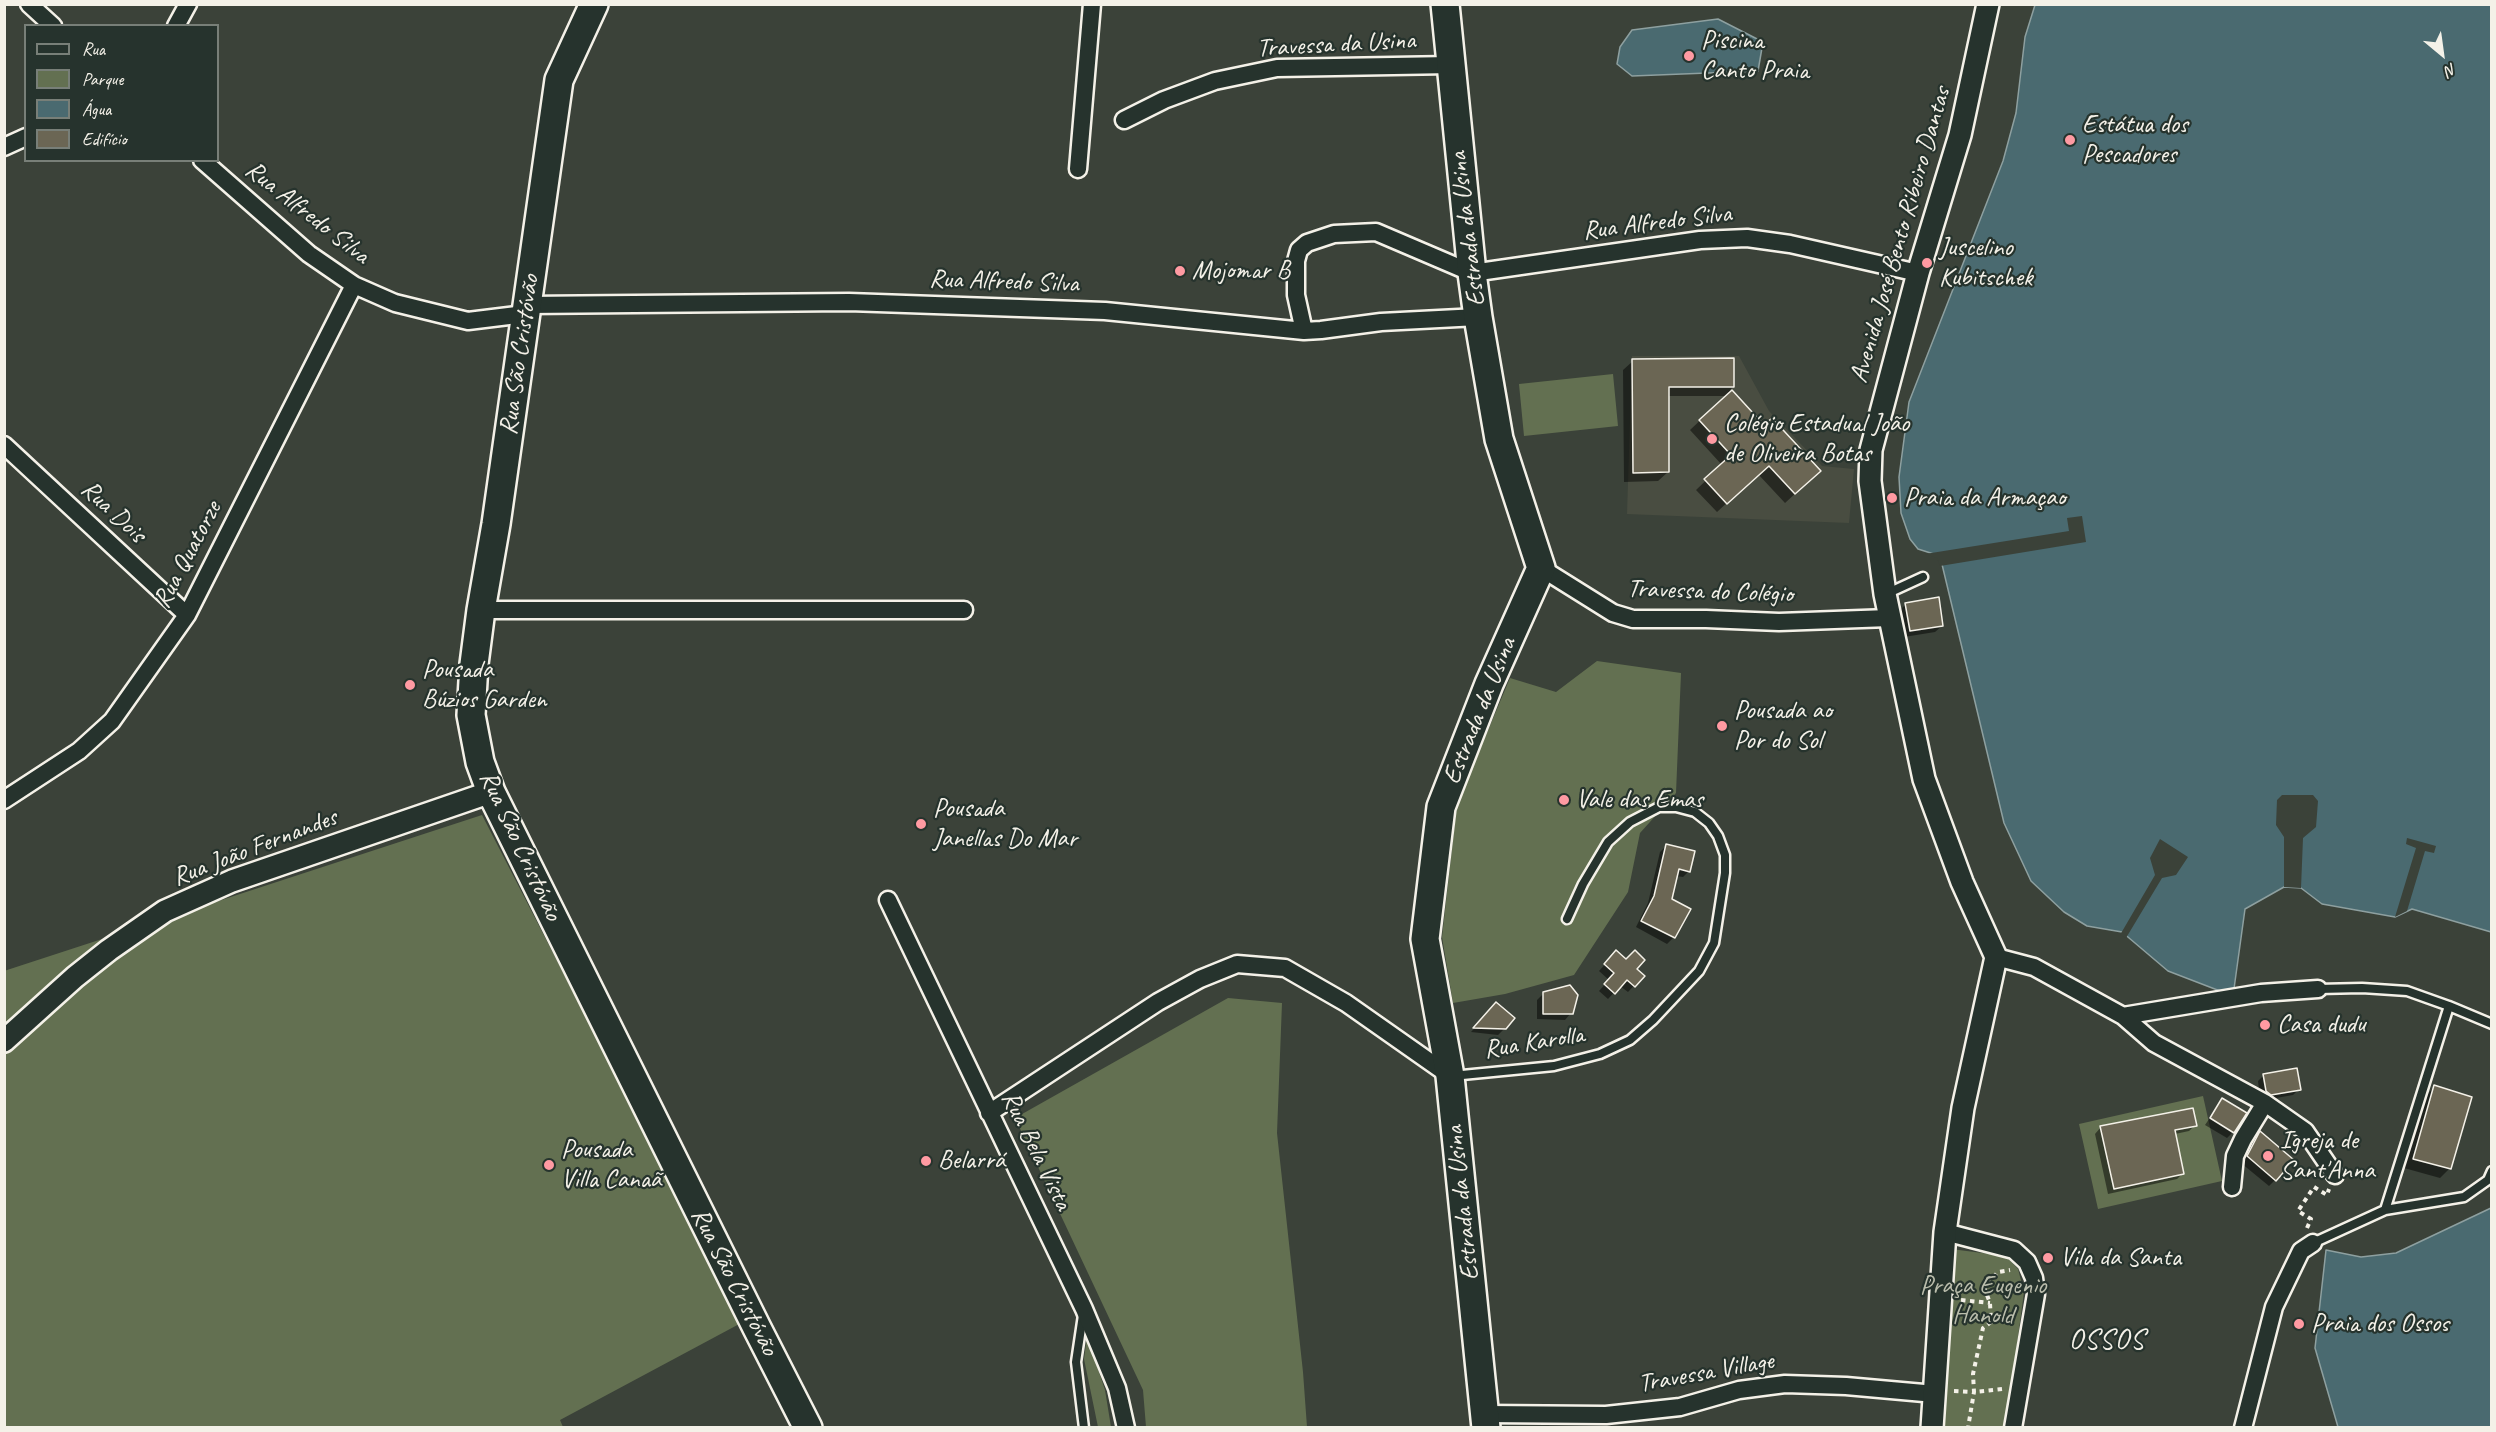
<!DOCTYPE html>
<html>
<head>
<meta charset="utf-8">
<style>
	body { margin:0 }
	#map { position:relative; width:2496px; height:1432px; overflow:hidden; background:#3b4239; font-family:Caveat,sans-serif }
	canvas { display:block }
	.frame { position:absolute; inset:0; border:6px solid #f4f1e8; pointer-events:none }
	.legend { position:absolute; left:24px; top:24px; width:195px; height:138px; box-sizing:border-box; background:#26332d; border:2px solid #787f78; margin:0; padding:8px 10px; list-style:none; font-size:18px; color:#f4f1e8 }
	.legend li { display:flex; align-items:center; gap:12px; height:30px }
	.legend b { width:30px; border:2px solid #787f78 }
	.north { position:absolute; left:2412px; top:24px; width:60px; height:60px; -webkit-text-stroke:4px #26332d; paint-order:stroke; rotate:151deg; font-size:16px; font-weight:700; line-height:24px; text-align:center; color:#f4f1e8 }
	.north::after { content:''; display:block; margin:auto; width:21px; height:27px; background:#f4f1e8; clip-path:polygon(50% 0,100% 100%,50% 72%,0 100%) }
</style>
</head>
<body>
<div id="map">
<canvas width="2496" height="1432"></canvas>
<div class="frame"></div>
<ul class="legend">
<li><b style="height:8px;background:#26332d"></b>Rua</li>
<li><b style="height:16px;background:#637051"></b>Parque</li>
<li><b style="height:16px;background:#4a6a70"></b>Água</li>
<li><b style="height:16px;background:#6b6654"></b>Edifício</li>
</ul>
<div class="north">N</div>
</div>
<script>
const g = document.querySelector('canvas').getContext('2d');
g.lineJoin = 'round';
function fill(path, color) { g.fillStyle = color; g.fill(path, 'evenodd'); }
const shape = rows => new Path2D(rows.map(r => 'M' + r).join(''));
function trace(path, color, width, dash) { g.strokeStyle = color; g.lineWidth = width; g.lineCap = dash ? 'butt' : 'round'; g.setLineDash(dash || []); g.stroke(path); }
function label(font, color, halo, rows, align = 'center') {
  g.font = font + ' Caveat,sans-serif'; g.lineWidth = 4.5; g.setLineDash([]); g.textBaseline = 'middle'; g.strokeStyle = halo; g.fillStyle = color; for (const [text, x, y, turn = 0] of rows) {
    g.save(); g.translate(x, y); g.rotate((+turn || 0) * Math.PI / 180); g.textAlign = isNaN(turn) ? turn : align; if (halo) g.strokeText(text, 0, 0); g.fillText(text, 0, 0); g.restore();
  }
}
fill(shape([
	[1632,356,1739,356,1769,411,1822,466,1854,469,1849,523,1627,514]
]), '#494d41');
fill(shape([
	[1613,374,1618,426,1524,436,1519,384],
	[1597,661,1681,673,1676,793,1640,833,1628,892,1574,975,1505,994,1453,1003,1442,937,1457,804,1510,678,1556,692],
	[482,815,743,1322,560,1420,563,1427,5,1427,4,971],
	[1228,998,1282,1003,1277,1133,1303,1372,1307,1427,1146,1427,1143,1390,1015,1118],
	[2203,1096,2222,1181,2098,1209,2079,1124],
	[1951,1249,2006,1256,2018,1269,2024,1292,2006,1427,1942,1428],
	[1087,1336,1105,1390,1111,1427,1098,1427,1084,1359]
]), '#637051');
const water = shape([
	[2035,5,2491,5,2491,932,2412,909,2395,917,2322,904,2301,888,2284,887,2245,909,2233,996,2168,971,2122,932,2087,926,2064,912,2031,881,2004,823,1940,556,1918,549,1910,539,1901,513,1899,477,1909,402,2003,161,2016,113,2025,37,2035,5],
	[1718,19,1763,42,1758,71,1632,76,1617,64,1620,47,1632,30,1718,19],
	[2491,1208,2491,1427,2338,1427,2315,1348,2326,1250,2361,1257,2396,1253,2491,1208]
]);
fill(water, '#4a6a70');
trace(water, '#8ea0a0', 1.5);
fill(shape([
	[2082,516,2086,542,1940,566,1937,558,1925,554,2069,531,2067,518],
	[2282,795,2313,795,2318,801,2316,827,2303,838,2301,888,2284,887,2284,837,2276,825,2277,800],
	[2407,838,2436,846,2434,853,2425,851,2407,911,2395,917,2416,848,2406,844],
	[2160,839,2188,857,2176,875,2162,878,2126,938,2120,935,2155,875,2150,858]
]), '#3b4239');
fill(shape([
	[1633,361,1733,387,1730,390,1810,480,1785,503,1758,474,1717,512,1696,490,1722,465,1690,430,1726,396,1667,396,1668,472,1658,481,1624,482,1623,370],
	[1906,604,1942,626,1935,632,1904,637,1900,610],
	[1666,846,1689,871,1683,877,1676,876,1670,900,1689,909,1673,938,1667,944,1636,927,1648,903,1660,852],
	[1611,958,1635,969,1643,976,1628,992,1620,986,1608,999,1599,991,1609,980,1599,971],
	[1544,993,1571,1013,1565,1020,1537,1019,1537,1000],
	[1491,1010,1505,1028,1498,1035,1471,1032],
	[2264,1075,2299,1089,2293,1095,2265,1100,2260,1098,2258,1081],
	[2434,1087,2450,1168,2440,1178,2404,1168,2425,1097],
	[2222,1100,2233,1132,2227,1138,2205,1125],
	[2195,1125,2189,1131,2175,1134,2183,1173,2177,1179,2108,1194,2095,1134,2101,1127],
	[2260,1133,2275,1180,2269,1186,2241,1163,2254,1139]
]), '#0007');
const building = shape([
	[1734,358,1734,387,1669,387,1669,472,1633,473,1632,359,1734,358],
	[1732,390,1764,425,1772,418,1821,471,1795,494,1769,466,1727,504,1704,479,1731,455,1699,420,1732,390],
	[1939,597,1943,626,1910,631,1905,603,1939,597],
	[1666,844,1695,851,1690,872,1679,869,1672,899,1691,909,1675,938,1641,921,1654,896,1666,844],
	[1616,950,1626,959,1635,950,1645,960,1637,969,1645,976,1635,987,1627,980,1615,994,1604,984,1614,973,1604,964,1616,950],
	[1570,985,1578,995,1573,1014,1543,1014,1543,992,1570,985],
	[1496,1002,1515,1018,1506,1029,1473,1028,1496,1002],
	[2297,1068,2301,1090,2271,1095,2266,1091,2263,1074,2297,1068],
	[2434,1085,2472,1097,2451,1169,2413,1159,2434,1085],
	[2222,1098,2247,1113,2234,1133,2210,1118,2222,1098],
	[2193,1108,2197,1126,2175,1130,2184,1174,2114,1189,2100,1126,2193,1108],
	[2260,1131,2294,1160,2276,1181,2247,1156,2260,1131]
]);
fill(building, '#6b6654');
trace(building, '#f4f1e8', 1.5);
const service = shape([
	[1886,594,1923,577],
	[2318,989,2362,988,2407,991,2449,1006],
	[1452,1076,1554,1066,1600,1054,1630,1040,1653,1020,1699,971,1714,943,1725,873,1725,855,1718,836,1709,823,1695,812,1676,807,1659,807,1630,822,1608,842,1583,884,1567,919],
	[2385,1210,2464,1197,2488,1180,2492,1171],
	[2313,1243,2385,1210,2449,1006,2492,1024],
	[1083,1315,1076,1362,1084,1428]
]);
const minor = shape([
	[29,4,53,26],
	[176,26,188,4],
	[1124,120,1164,100,1215,81,1277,68,1451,65],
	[4,147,26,137],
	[202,160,309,254,354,285,395,303,468,321,525,314],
	[1078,169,1092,4],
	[527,305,849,302,1105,311,1304,331,1321,330,1381,322,1478,317],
	[1304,331,1296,295,1296,261,1299,250,1307,243,1334,234,1376,232,1472,273,1700,240,1747,238,1790,244,1918,273],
	[4,445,187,615],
	[1541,568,1613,613,1633,619,1706,619,1779,622,1889,618],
	[481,610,964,610],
	[4,800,79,751,112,721,187,615,354,285],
	[888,900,1084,1309,1117,1388,1126,1428],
	[1996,957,2034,967,2123,1016,2154,1043,2265,1103,2305,1131,2335,1175],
	[2123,1016,2261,993,2318,989],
	[989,1113,1158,1002,1200,979,1237,964,1285,968,1346,1003,1450,1076],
	[2232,1187,2235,1156,2243,1139,2265,1103],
	[1945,1232,2014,1250,2027,1262,2034,1278,2036,1294,2013,1428],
	[1485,1414,1606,1415,1680,1407,1739,1390,1785,1384,1846,1386,1935,1394],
	[2243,1428,2274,1307,2301,1251,2313,1243]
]);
const tertiary = shape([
	[4,1041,75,977,109,950,165,911,232,881,491,792],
	[1932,1428,1945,1232,1963,1108,1996,957,1962,882,1924,779,1885,594,1870,481,1871,450,1918,273,1960,135,1988,4]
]);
const primary = shape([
	[594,4,559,80,496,524,481,610,474,664,471,715,480,762,491,792,757,1328,808,1428],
	[1445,4,1472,273,1478,317,1499,439,1541,568,1489,684,1441,807,1425,939,1450,1076,1486,1428]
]);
trace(service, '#f4f1e8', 13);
trace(minor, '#f4f1e8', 21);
trace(tertiary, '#f4f1e8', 26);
trace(primary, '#f4f1e8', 32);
trace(shape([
	[2307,1228,2311,1219,2298,1211,2314,1187,2327,1195,2329,1189],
	[1961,1300,1990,1303],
	[2002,1389,1974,1392,1973,1374,1983,1328,1991,1322,1990,1303,1984,1287,1998,1272,2010,1270],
	[1954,1391,1974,1392,1968,1428]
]), '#f4f1e8', 4, [4.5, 4.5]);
trace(service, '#26332d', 8);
trace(minor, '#26332d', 16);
trace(tertiary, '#26332d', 21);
trace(primary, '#26332d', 27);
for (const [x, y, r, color] of [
	[1689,56,6,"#ff9aa2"],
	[2070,140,6,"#ff9aa2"],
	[1927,263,6,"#ff9aa2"],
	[1180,271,6,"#ff9aa2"],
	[1712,439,6,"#ff9aa2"],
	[1892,498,6,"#ff9aa2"],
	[410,685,6,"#ff9aa2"],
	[1722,726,6,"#ff9aa2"],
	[1564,800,6,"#ff9aa2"],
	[921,824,6,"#ff9aa2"],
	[2265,1025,6,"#ff9aa2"],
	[2268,1156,6,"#ff9aa2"],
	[926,1161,6,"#ff9aa2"],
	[549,1165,6,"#ff9aa2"],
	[2048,1258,6,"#ff9aa2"],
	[2299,1324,6,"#ff9aa2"]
]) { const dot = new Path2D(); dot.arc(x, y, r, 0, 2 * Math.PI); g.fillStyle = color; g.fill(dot); trace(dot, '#26332d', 2); }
label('26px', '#f4f1e8', '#26332d', [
	["Piscina",1701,41],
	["Canto Praia",1701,71],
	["Estátua dos",2082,125],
	["Pescadores",2082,155],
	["Juscelino",1939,248],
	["Kubitschek",1939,278],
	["Mojomar B",1192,271],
	["Colégio Estadual João",1724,424],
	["de Oliveira Botas",1724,454],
	["Praia da Armaçao",1904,498],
	["Pousada",422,670],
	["Búzios Garden",422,700],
	["Pousada ao",1734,711],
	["Por do Sol",1734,741],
	["Vale das Emas",1576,800],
	["Pousada",933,809],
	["Janellas Do Mar",933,839],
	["Casa dudu",2277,1025],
	["Igreja de",2280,1141],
	["Sant'Anna",2280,1171],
	["Pousada",561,1150],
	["Villa Canaã",561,1180],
	["Belarrá",938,1161],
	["Vila da Santa",2060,1258],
	["Praia dos Ossos",2311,1324]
], 'left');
label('26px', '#f4f1e8', '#26332d', [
	["Travessa da Usina",1336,45,-3],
	["Rua Alfredo Silva",307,213,38],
	["Rua Alfredo Silva",1657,223,-7],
	["Estrada da Usina",1468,229,-97],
	["Avenida José Bento Ribeiro Dantas",1901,235,-74],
	["Rua Alfredo Silva",1004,282,2],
	["Rua São Cristóvão",520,355,-82],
	["Rua Dois",113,512,43],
	["Rua Quatorze",188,555,-62],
	["Travessa do Colégio",1710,592,2],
	["Estrada da Usina",1480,711,-68],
	["Rua São Cristóvão",520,846,65],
	["Rua João Fernandes",255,848,-21],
	["Rua Karolla",1534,1043,-9],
	["Rua Bela Vista",1036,1151,64],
	["Estrada da Usina",1463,1203,-96],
	["Rua São Cristóvão",734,1282,63],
	["Travessa Village",1706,1373,-10]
]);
label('26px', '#babdac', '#26332d', [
	["Praça Eugenio",1983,1286],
	["Hanold",1983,1316]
]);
g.letterSpacing = '1.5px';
label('28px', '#f4f1e8', '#26332d', [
	["OSSOS",2107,1341]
]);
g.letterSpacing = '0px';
</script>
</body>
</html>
